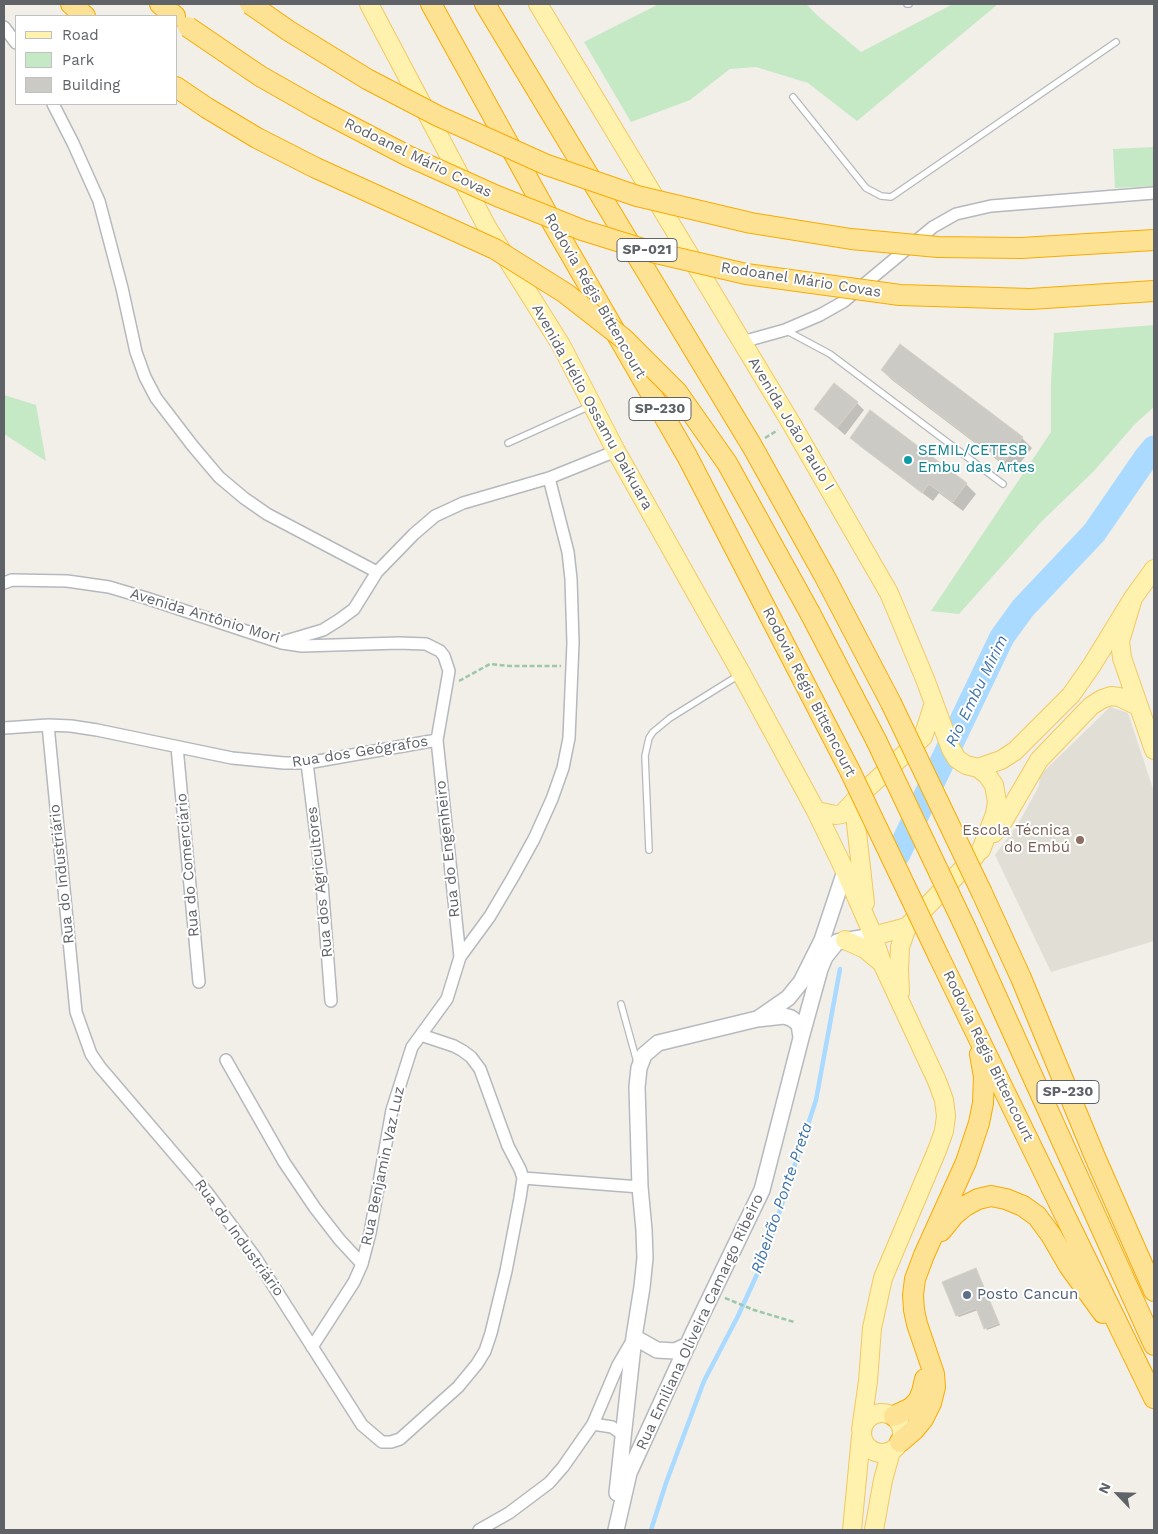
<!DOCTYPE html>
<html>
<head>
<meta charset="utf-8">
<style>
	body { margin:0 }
	#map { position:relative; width:1158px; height:1534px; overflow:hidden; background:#f1efe8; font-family:"Work Sans",sans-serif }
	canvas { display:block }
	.frame { position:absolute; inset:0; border:5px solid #5f6368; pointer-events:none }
	.legend { position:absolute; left:15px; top:15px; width:162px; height:90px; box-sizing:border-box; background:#fff; border:1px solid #bfc1c3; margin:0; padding:6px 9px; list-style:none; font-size:15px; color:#5f6368 }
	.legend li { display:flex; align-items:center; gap:10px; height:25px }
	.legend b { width:25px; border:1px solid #bfc1c3 }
	.north { position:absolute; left:1093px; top:1469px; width:50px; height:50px; -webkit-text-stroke:4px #fff; paint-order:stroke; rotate:294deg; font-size:14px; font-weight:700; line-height:20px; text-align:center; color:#5f6368 }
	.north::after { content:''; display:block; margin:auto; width:18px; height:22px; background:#5f6368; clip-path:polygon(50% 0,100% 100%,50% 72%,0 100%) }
</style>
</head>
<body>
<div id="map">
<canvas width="1158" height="1534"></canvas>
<div class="frame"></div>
<ul class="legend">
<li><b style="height:6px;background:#fff2af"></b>Road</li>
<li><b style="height:14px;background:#c5e8c5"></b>Park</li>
<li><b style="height:14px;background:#cccac5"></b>Building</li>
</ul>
<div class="north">N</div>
</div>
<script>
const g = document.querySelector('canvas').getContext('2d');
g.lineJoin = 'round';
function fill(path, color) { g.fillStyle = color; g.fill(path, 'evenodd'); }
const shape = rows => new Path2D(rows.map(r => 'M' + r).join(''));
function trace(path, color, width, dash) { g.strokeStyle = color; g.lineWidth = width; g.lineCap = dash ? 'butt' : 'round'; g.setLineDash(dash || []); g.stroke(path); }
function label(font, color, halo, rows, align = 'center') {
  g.font = font + ' "Work Sans",sans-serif'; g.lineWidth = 4; g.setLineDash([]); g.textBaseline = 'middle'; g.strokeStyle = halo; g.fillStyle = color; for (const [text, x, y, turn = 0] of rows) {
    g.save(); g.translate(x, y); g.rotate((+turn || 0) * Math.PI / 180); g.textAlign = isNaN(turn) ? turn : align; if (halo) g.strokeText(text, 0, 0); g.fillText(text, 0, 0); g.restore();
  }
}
fill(shape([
	[1110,707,1128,713,1154,792,1154,941,1051,972,995,855,1018,824,1039,786,1040,775]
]), '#e1ded6');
fill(shape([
	[659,4,806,4,818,16,861,52,953,4,998,4,857,121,808,83,756,67,730,69,690,100,631,122,584,42],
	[1154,147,1154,186,1115,188,1113,149],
	[1154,325,1154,407,1135,424,1093,472,1042,521,959,614,931,611,1051,432,1051,382,1054,333],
	[4,395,36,405,46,461,4,434]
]), '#c5e8c5');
fill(shape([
	[882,370,1022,438,1032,448,1013,472,892,380],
	[857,403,864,410,845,435,823,416],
	[851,438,966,484,976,494,963,511,939,493,933,501,861,447],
	[976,1269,1000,1325,987,1330,978,1310,959,1317,957,1315]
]), '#0003');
trace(shape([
	[651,1530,666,1483,704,1381,738,1316,764,1259,816,1100,840,969]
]), '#aadaff', 4.5);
trace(shape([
	[898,854,1002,637,1023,608,1094,533,1145,459,1154,448]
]), '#aadaff', 25);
const building = shape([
	[900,344,1023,437,1003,463,881,370,900,344],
	[834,383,858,402,837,428,814,409,834,383],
	[870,410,967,483,953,502,929,484,922,493,850,438,870,410],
	[976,1268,999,1323,984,1329,976,1308,956,1316,942,1282,976,1268]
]);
fill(building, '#cccac5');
trace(building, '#d6d1c6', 1);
const lane = shape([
	[907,4,909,4],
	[793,97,866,188,881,196,891,197,1116,42],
	[787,331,830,354,1003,484],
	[508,443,590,406],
	[649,850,645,756,649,738,653,732,670,718,739,675],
	[621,1004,637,1062]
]);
const street = shape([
	[4,27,16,43],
	[53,104,73,143,99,201,122,288,136,352,145,377,156,398,192,445,219,477,244,498,267,514,377,572],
	[742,342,785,330,820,315,843,302,933,227,956,214,991,206,1154,193],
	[4,583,12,580,67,581,109,587,146,598,282,643,302,646,399,643,426,644,440,651,444,656,449,671,437,740,307,763,284,763,232,758,97,730,71,726,48,725,4,728],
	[286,641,323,630,339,620,354,609,377,572,414,534,435,516,463,503,549,478,616,451],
	[48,725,76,1012,91,1054,100,1067,206,1191,255,1257,362,1425,382,1442,391,1442,400,1439,458,1387,477,1364,485,1351,491,1333,506,1271,520,1198,523,1178],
	[437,740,460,957],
	[177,747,199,982],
	[307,763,322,883,331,1001],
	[421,1035,454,1046,463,1051,471,1057,480,1069,508,1146,520,1169,523,1178,640,1187],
	[226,1060,284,1162,315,1208,339,1239,362,1264],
	[312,1347,354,1282,362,1264,370,1233,392,1110,412,1047,447,999,460,957,490,916,513,877,534,839,552,799,563,768,569,738,573,643,571,579,568,552,549,478],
	[593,1424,612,1427,622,1434],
	[479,1530,509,1513,549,1483,563,1467,593,1424,618,1365,632,1341]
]);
const secondary = shape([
	[759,1018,788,998,801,982,822,940,845,871],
	[634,1337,657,1350,675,1351,688,1345],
	[617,1493,634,1337,642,1287,645,1258,644,1230,640,1187,637,1087,639,1068,644,1055,658,1043,757,1019,784,1016,791,1018,799,1024,801,1037],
	[616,1530,629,1473,694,1331,762,1190,801,1038,820,969,825,957,837,942,873,936]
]);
const primary = shape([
	[369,4,487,227,561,345,616,451,741,673,816,811,845,871,870,928,882,963,937,1081,944,1100,946,1116,944,1131,938,1148,883,1278,872,1328,868,1381,861,1430],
	[538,4,791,423,889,593,925,679,951,749,957,759,966,765,978,768,987,775,994,785,997,802,995,814,981,850],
	[1154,569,1133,598,1120,641,1122,658,1154,750],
	[978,768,1001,760,1015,751,1071,695,1092,665,1133,598],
	[816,811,836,815,842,814,859,796,923,737,933,706],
	[855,815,865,903],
	[994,833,1004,820,1039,760,1091,706,1102,699,1111,696,1119,697,1138,706],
	[873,936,907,927,976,855],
	[845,940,865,949,882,963],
	[900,992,899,970,900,947,907,927],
	'862 1433a20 20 0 1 1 40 0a20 20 0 1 1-40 0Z',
	[852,1530,861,1436],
	[874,1530,883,1480,891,1451]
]);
const highway = shape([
	[71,4,85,16],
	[160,4,175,16],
	[431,4,549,217,687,456,850,771],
	[485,4,752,446,825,577,891,703],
	[176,87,207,108],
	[810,613,876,740],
	[982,893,1021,978,1095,1157,1154,1291],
	[966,929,1154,1345],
	[939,957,1154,1398],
	[941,1231,954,1215,965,1206,978,1199,991,1196,1006,1199,1023,1206,1037,1216,1051,1235,1069,1266,1103,1313],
	[894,1416,911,1408,918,1401,922,1392,925,1379],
	[900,1442,914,1430,923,1419,931,1403,935,1387,934,1374,917,1324,914,1310,913,1295,915,1279,924,1255,966,1162,979,1123,983,1103,984,1077,980,1054]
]);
trace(lane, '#b5b8bc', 8);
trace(street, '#b5b8bc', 14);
trace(secondary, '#b6babf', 18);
trace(primary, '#f2c960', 20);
trace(highway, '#f9ab00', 22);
trace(shape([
	[765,438,778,430],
	[459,681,490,664,510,666,561,666],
	[725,1298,754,1310,794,1322]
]), '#9cc7a9', 2.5, [5, 2.5]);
trace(lane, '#fff', 5.5);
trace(street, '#fff', 11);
trace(secondary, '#fff', 15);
trace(primary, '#fff2af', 18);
trace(highway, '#fde293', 20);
const highwayBridge = shape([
	[250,4,289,31,367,79,438,116,547,165,637,196,751,223,851,239,938,247,1021,248,1154,240],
	[188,27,260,76,318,109,408,156,497,196,582,230,656,253,746,274,900,295,1030,299,1154,291],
	[207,108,257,138,316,168,495,249,565,293,624,339,677,392,727,463,810,613],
	[891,703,982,893],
	[876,740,966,929],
	[850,771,939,957]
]);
trace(highwayBridge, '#f9ab00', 22, []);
trace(highwayBridge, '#fde293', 20);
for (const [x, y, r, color] of [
	[908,460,5,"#0f9aa8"],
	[1080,840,5,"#8d6e63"],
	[967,1295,5,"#5c6f8a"]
]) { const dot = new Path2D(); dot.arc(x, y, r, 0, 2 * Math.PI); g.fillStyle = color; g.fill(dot); trace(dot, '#fff', 2); }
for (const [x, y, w] of [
	[647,250,60],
	[660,409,62],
	[1068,1092,62]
]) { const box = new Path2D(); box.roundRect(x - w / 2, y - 11.5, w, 23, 4); g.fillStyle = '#fff'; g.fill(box); trace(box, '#5f6368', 1); }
label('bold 14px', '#5f6368', null, [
	["SP-021",647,250],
	["SP-230",660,409],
	["SP-230",1068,1092]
]);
label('15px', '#5f6368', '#fff', [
	["Rodoanel Mário Covas",418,158,26],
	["Rodoanel Mário Covas",801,280,9],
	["Rodovia Régis Bittencourt",595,296,60],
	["Avenida Hélio Ossamu Daikuara",592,407,61],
	["Avenida João Paulo I",791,424,59],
	["Avenida Antônio Mori",205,616,17],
	["Rodovia Régis Bittencourt",809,692,63],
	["Rua dos Geógrafos",360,752,-9],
	["Rua do Engenheiro",448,849,-96],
	["Rua do Comerciário",188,865,-95],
	["Rua do Industriário",62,874,-96],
	["Rua dos Agricultores",320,882,-96],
	["Rodovia Régis Bittencourt",988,1056,64],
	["Rua Benjamin Vaz Luz",383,1166,-78],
	["Rua do Industriário",239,1238,54],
	["Rua Emiliana Oliveira Camargo Ribeiro",700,1322,-65]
]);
label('15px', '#0d838f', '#fff', [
	["SEMIL/CETESB",918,451],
	["Embu das Artes",918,468]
], 'left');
label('15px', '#785e54', '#fff', [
	["Escola Técnica",1070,831],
	["do Embú",1070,848]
], 'right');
label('15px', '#4e5e75', '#fff', [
	["Posto Cancun",977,1295]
], 'left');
label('italic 16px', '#4174aa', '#fff', [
	["Rio Embu Mirim",977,691,-64],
	["Ribeirão Ponte Preta",782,1198,-71]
]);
</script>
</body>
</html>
